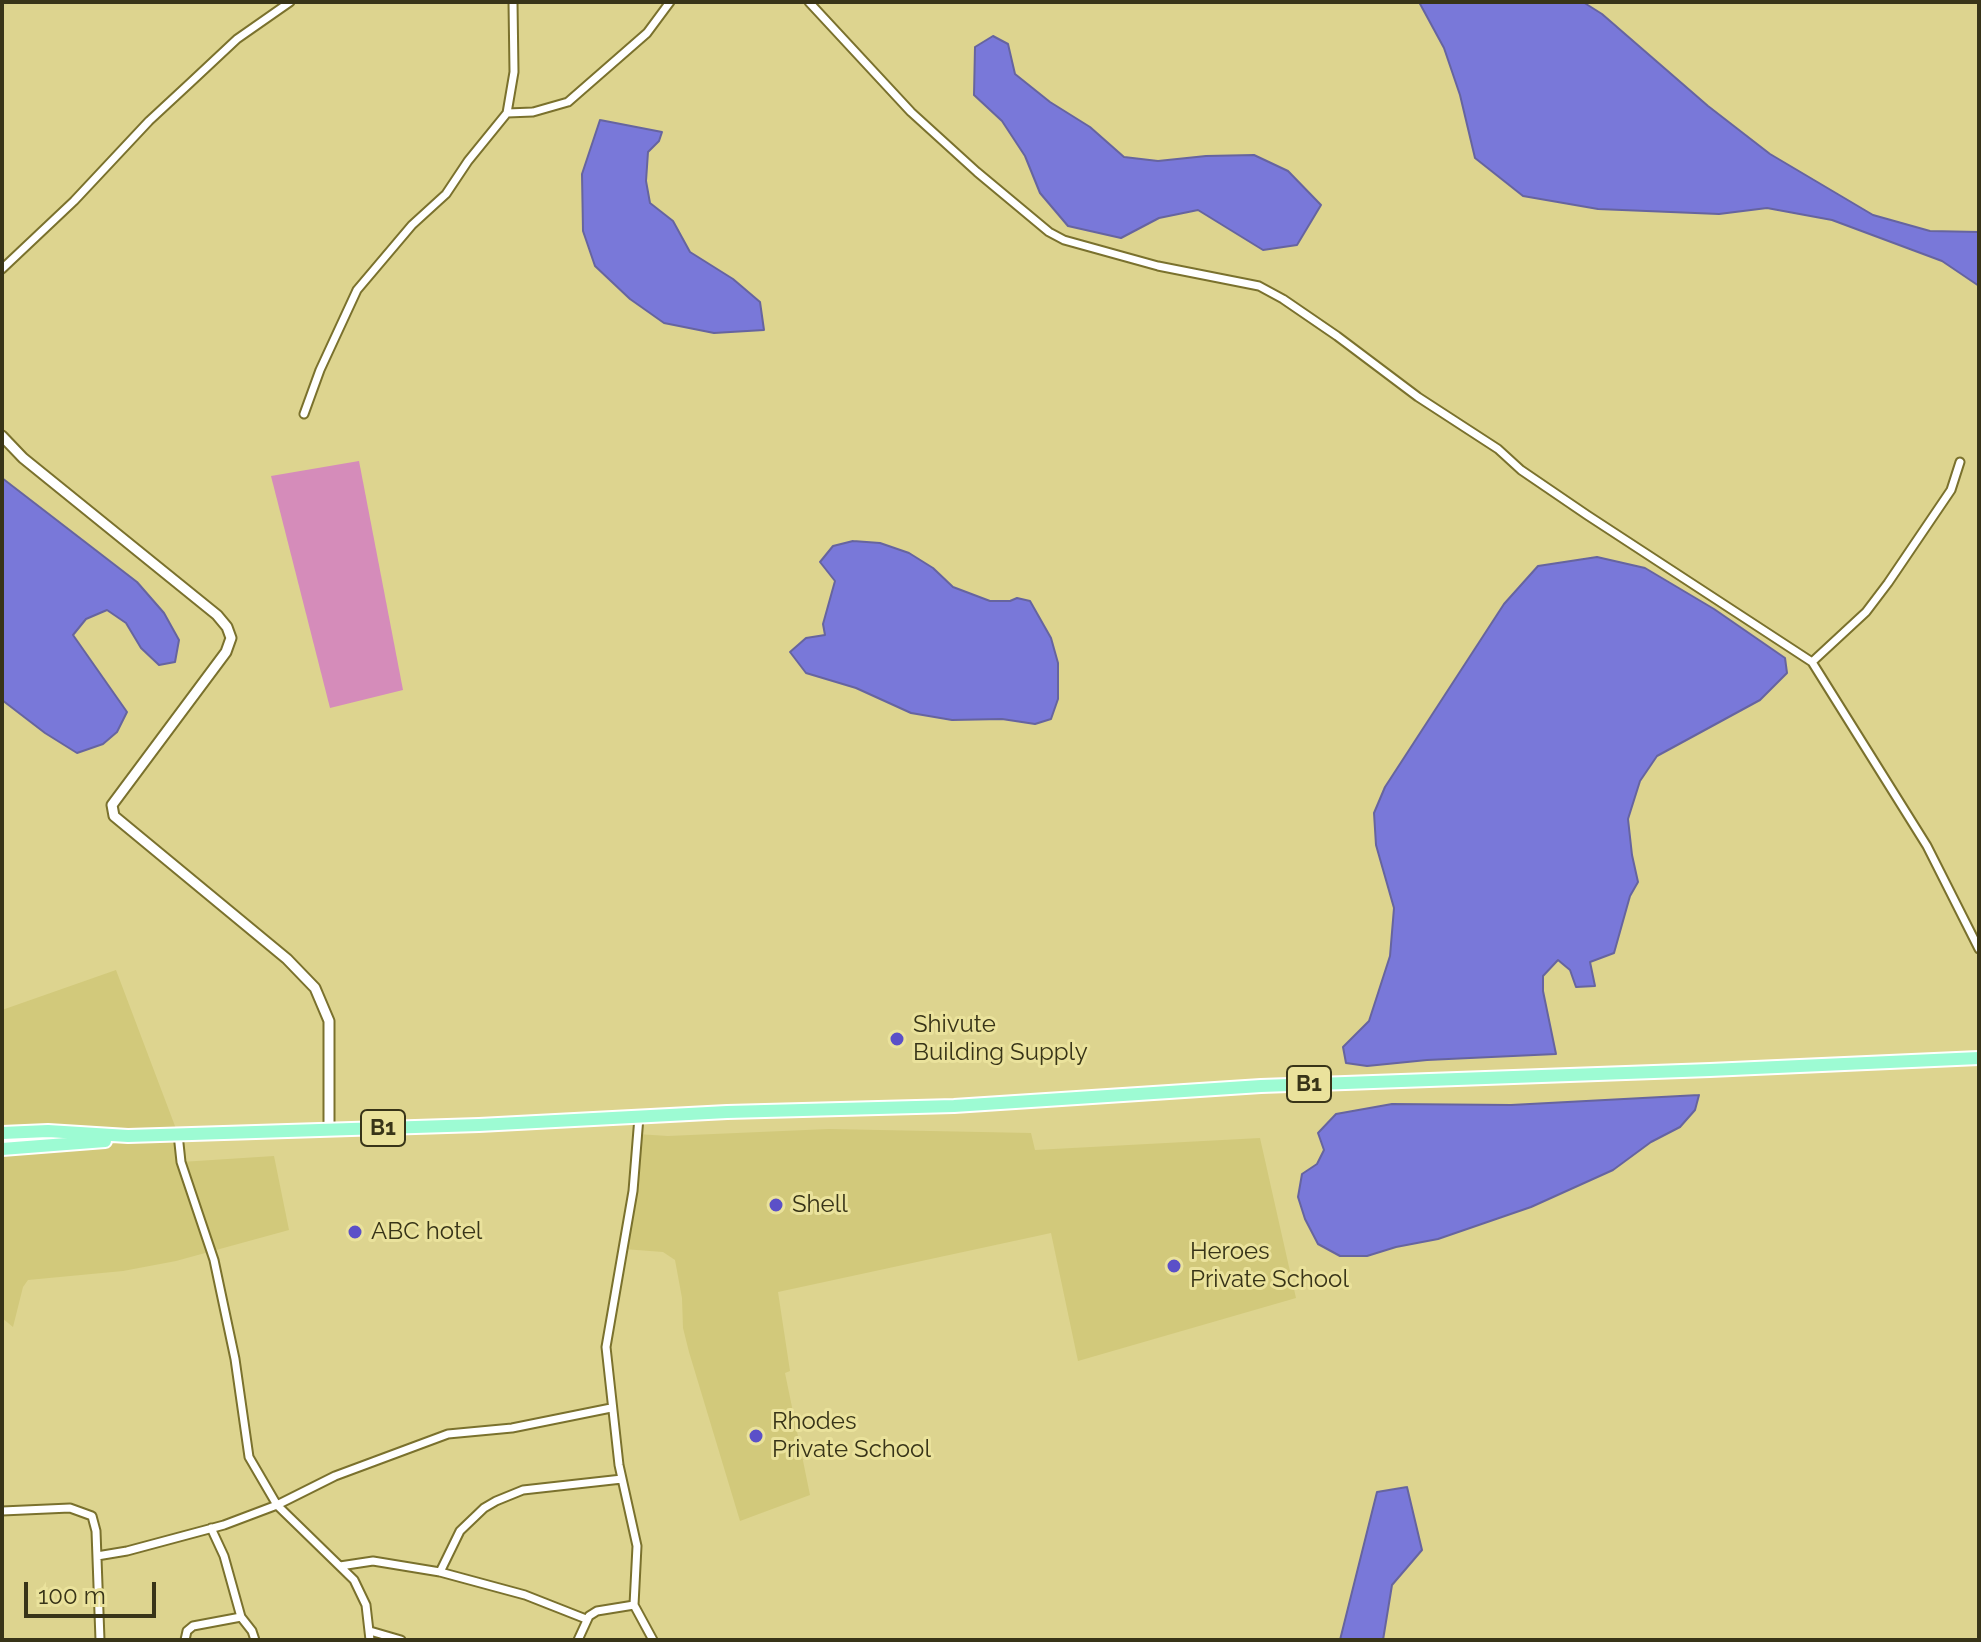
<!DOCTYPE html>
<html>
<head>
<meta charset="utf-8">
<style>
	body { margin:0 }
	#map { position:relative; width:1981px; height:1642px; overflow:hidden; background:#ddd48f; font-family:Raleway,sans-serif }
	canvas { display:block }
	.frame { position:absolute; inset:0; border:4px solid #383418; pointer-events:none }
	.scale { position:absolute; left:24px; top:1582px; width:132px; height:36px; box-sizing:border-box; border:4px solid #383418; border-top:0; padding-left:10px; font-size:24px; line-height:28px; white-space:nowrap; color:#383418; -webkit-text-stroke:6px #eae29c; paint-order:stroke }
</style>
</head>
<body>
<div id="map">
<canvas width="1981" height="1642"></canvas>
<div class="frame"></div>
<div class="scale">100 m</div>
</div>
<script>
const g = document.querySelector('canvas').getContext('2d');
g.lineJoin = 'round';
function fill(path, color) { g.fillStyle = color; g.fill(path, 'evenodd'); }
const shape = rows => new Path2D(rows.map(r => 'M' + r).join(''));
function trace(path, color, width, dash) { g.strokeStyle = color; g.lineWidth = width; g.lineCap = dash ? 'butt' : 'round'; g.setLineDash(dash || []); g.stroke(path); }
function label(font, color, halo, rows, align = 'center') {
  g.font = font + ' Raleway,sans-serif'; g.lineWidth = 6; g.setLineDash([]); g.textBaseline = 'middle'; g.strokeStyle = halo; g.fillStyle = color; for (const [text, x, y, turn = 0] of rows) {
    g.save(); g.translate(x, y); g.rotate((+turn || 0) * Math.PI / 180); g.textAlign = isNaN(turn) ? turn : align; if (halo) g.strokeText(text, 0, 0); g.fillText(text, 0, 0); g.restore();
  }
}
fill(shape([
	[116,970,178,1134,181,1162,274,1156,289,1230,176,1261,123,1271,28,1280,23,1287,13,1327,2,1318,2,1010],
	[829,1129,1031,1133,1035,1150,1260,1138,1296,1298,1078,1361,1051,1233,778,1292,790,1371,785,1373,810,1495,740,1521,689,1352,683,1328,682,1298,675,1260,663,1252,624,1249,637,1134,668,1136]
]), '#d2c97b');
fill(shape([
	[359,461,403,690,330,708,271,476]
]), '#d58cba');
const water = shape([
	[1419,2,1583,2,1602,14,1708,106,1770,154,1873,215,1930,231,1979,232,1979,286,1942,261,1832,220,1767,208,1719,214,1598,209,1523,196,1475,158,1460,95,1444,48,1419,2],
	[993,36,1008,44,1015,74,1050,102,1090,127,1124,157,1158,161,1206,156,1254,155,1288,171,1321,205,1297,245,1263,250,1198,210,1159,218,1121,238,1068,226,1040,193,1025,156,1002,121,974,95,975,47,993,36],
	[600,120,662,132,659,141,648,152,646,181,650,203,673,221,690,252,733,279,760,302,764,330,714,333,664,323,630,299,595,266,583,231,582,174,600,120],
	[2,478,137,582,164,613,179,640,175,662,159,665,141,648,126,623,107,610,86,619,73,635,127,712,117,732,103,744,77,753,45,733,2,700,2,478],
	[853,541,880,543,909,553,933,568,953,587,990,601,1010,601,1017,598,1030,601,1051,638,1058,663,1058,699,1051,719,1035,724,1002,719,952,720,911,713,856,688,806,673,790,652,806,638,825,635,823,624,835,581,820,562,833,546,853,541],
	[1597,557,1645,568,1714,609,1785,658,1787,673,1760,700,1657,756,1640,781,1628,819,1632,855,1638,882,1630,896,1614,953,1590,962,1595,986,1576,987,1570,970,1558,960,1543,976,1543,991,1556,1054,1427,1060,1367,1066,1346,1063,1343,1047,1369,1021,1390,956,1394,908,1376,845,1374,813,1385,787,1504,604,1538,566,1597,557],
	[1699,1095,1695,1110,1680,1127,1651,1142,1613,1170,1531,1207,1438,1239,1396,1247,1367,1256,1340,1256,1318,1244,1305,1219,1298,1197,1302,1174,1317,1164,1324,1150,1318,1133,1336,1114,1392,1104,1511,1105,1699,1095],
	[1407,1487,1422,1550,1392,1585,1383,1640,1340,1640,1377,1492,1407,1487]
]);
fill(water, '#7978d9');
trace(water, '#66649f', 2);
const minor = shape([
	[809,2,911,112,977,172,1049,232,1064,240,1158,266,1259,286,1283,299,1337,336,1418,397,1498,449,1521,470,1587,515,1812,662,1927,846,1979,949],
	[507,113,533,112,568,102,647,33,670,2],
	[2,269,74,201,149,121,190,83,237,39,290,2],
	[304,414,320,370,357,290,412,225,446,194,468,161,507,113,514,72,513,2],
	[1812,662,1866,612,1888,583,1951,490,1960,462],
	[639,1117,633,1191,606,1347,619,1465,637,1546,634,1605,653,1640],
	[178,1134,181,1162,214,1260,235,1359,249,1457,277,1505,354,1580,366,1605,370,1640],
	[2,1511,70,1508,92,1516,96,1531,100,1640],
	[211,1528,224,1556,241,1617,252,1631,255,1640],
	[97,1556,127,1551,224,1525,277,1505,335,1476,448,1434,512,1428,611,1408],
	[340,1566,373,1561,440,1572,525,1595,586,1619],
	[440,1572,460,1531,484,1508,496,1501,523,1490,622,1479],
	[370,1631,401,1640],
	[185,1640,187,1631,193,1626,241,1617],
	[578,1640,589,1616,597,1611,634,1605]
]);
const tertiary = shape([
	[2,436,23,458,217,615,227,627,231,638,226,652,112,805,114,816,287,959,315,988,329,1021,329,1129]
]);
const primary = shape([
	[2,1133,48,1131,128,1136,479,1125,727,1112,954,1106,1261,1086,1710,1070,1979,1058],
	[2,1149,105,1141]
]);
trace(minor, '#7a712d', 11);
trace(tertiary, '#7a712d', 13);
trace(primary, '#fff', 16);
trace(minor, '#fff', 7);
trace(tertiary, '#fff', 9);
trace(primary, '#9dfbd3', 12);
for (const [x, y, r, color] of [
	[897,1039,8,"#5b50c8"],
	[776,1205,8,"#5b50c8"],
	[355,1232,8,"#5b50c8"],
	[1174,1266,8,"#5b50c8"],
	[756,1436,8,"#5b50c8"]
]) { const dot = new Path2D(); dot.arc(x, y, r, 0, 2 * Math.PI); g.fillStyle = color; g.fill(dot); trace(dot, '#eae29c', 3); }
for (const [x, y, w] of [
	[1309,1084,44],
	[383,1128,44]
]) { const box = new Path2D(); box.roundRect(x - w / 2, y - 18, w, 36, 6); g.fillStyle = '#eae29c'; g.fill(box); trace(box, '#383418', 2); }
label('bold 22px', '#383418', null, [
	["B1",1309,1084],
	["B1",383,1128]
]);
label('24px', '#383418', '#eae29c', [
	["Shivute",913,1025],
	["Building Supply",913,1053],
	["Shell",792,1205],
	["ABC hotel",371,1232],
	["Heroes",1190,1252],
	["Private School",1190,1280],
	["Rhodes",772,1422],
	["Private School",772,1450]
], 'left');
</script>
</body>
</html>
